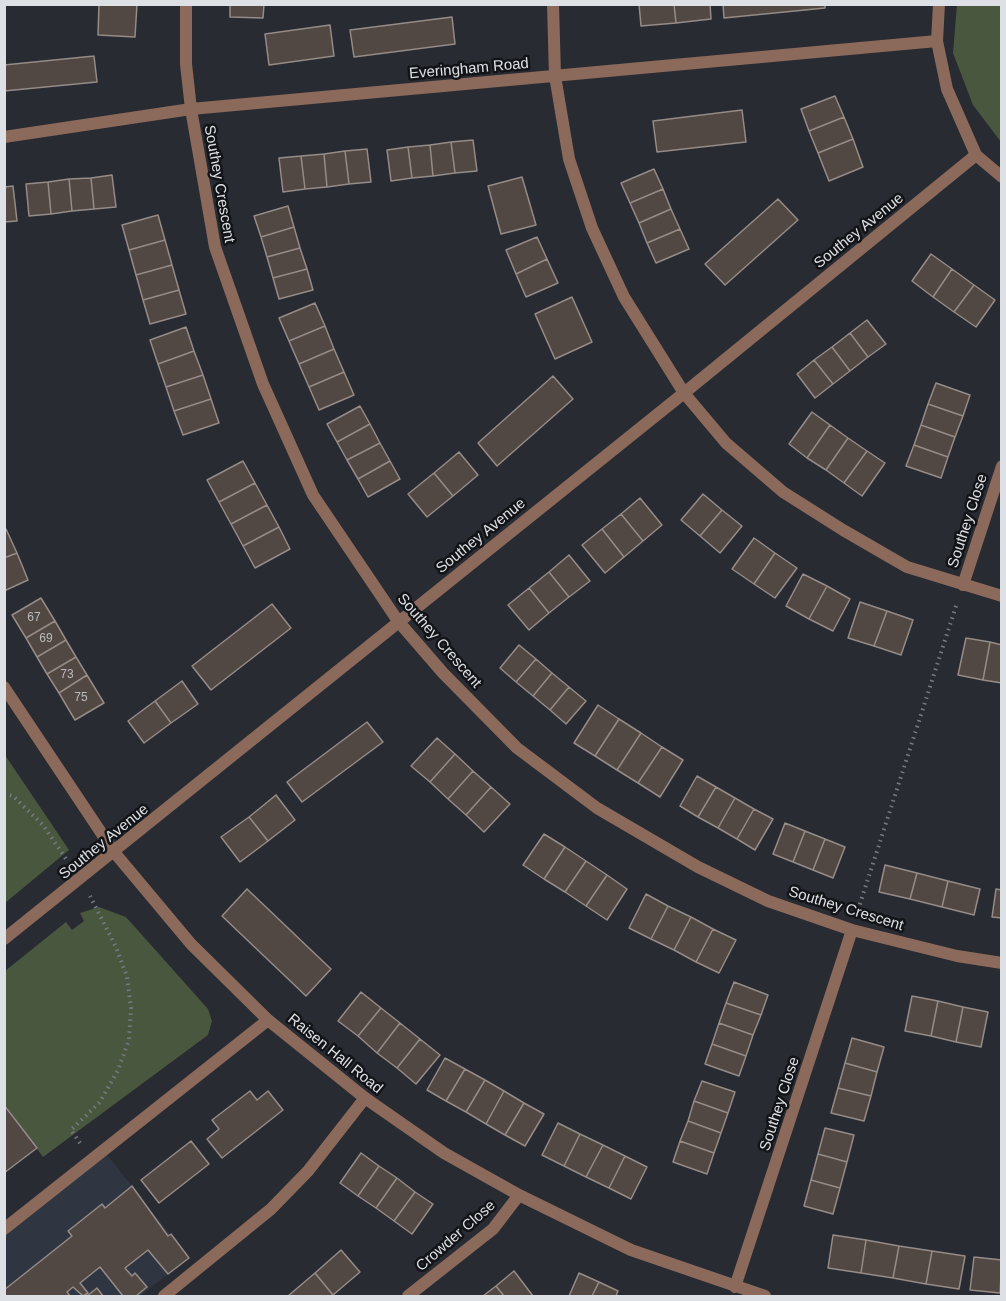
<!DOCTYPE html>
<html>
<head>
<meta charset="utf-8">
<style>
	body { margin:0 }
	#map { position:relative; width:1006px; height:1301px; overflow:hidden; background:#282b32; font-family:Arial,sans-serif }
	canvas { display:block }
	.frame { position:absolute; inset:0; border:6px solid #dde0e4; pointer-events:none }
</style>
</head>
<body>
<div id="map">
<canvas width="1006" height="1301"></canvas>
<div class="frame"></div>
</div>
<script>
const g = document.querySelector('canvas').getContext('2d');
g.lineJoin = 'round';
function fill(path, color) { g.fillStyle = color; g.fill(path, 'evenodd'); }
const shape = rows => new Path2D(rows.map(r => 'M' + r).join(''));
function trace(path, color, width, dash) { g.strokeStyle = color; g.lineWidth = width; g.lineCap = dash ? 'butt' : 'round'; g.setLineDash(dash || []); g.stroke(path); }
function label(font, color, halo, rows, align = 'center') {
  g.font = font + ' Arial,sans-serif'; g.lineWidth = 5; g.setLineDash([]); g.textBaseline = 'middle'; g.strokeStyle = halo; g.fillStyle = color; for (const [text, x, y, turn = 0] of rows) {
    g.save(); g.translate(x, y); g.rotate((+turn || 0) * Math.PI / 180); g.textAlign = isNaN(turn) ? turn : align; if (halo) g.strokeText(text, 0, 0); g.fillText(text, 0, 0); g.restore();
  }
}
fill(shape([
	[104,1151,189,1258,140,1296,5,1296,5,1229]
]), '#2f3541');
fill(shape([
	[957,4,1001,5,1001,142,973,105,953,53],
	[5,755,69,850,5,903,4,903],
	[99,907,126,917,208,1009,212,1021,208,1035,43,1157,5,1105,5,971,66,922,72,930,84,921,80,913]
]), '#49573f');
const building = shape([
	[99,4,137,4,135,37,98,35,99,4],
	[230,4,264,4,263,18,230,17,230,4],
	[639,4,674,4,676,23,641,26,639,4],
	[674,4,710,4,711,19,676,23,674,4],
	[723,4,825,4,825,8,724,18,723,4],
	[452,17,455,44,354,57,350,30,452,17],
	[330,25,334,56,269,65,265,34,330,25],
	[94,56,97,82,4,91,4,65,94,56],
	[835,96,844,117,809,131,801,109,835,96],
	[742,110,746,142,657,152,653,121,742,110],
	[844,117,853,139,818,153,809,131,844,117],
	[853,139,863,167,829,181,818,153,853,139],
	[473,140,477,171,455,173,451,142,473,140],
	[451,142,455,173,433,176,430,145,451,142],
	[430,145,433,176,412,178,408,147,430,145],
	[408,147,412,178,391,181,387,150,408,147],
	[367,149,371,182,349,184,345,151,367,149],
	[345,151,349,184,327,187,324,154,345,151],
	[324,154,327,187,305,189,301,156,324,154],
	[301,156,305,189,283,192,279,158,301,156],
	[654,169,663,189,630,203,621,183,654,169],
	[112,175,116,207,94,209,91,178,112,175],
	[522,177,536,225,501,234,488,186,522,177],
	[91,178,94,209,72,211,69,179,91,178],
	[69,179,72,211,51,214,48,182,69,179],
	[48,182,51,214,29,216,26,184,48,182],
	[13,186,17,221,4,222,4,187,13,186],
	[663,189,671,209,639,223,630,203,663,189],
	[778,199,798,220,725,285,705,264,778,199],
	[288,206,294,227,261,237,254,216,288,206],
	[671,209,680,229,647,243,639,223,671,209],
	[158,215,165,240,129,250,122,225,158,215],
	[294,227,300,248,267,257,261,237,294,227],
	[680,229,689,249,656,263,647,243,680,229],
	[537,237,547,259,516,274,506,250,537,237],
	[165,240,172,265,136,275,129,250,165,240],
	[300,248,307,269,273,278,267,257,300,248],
	[931,254,952,269,933,297,912,281,931,254],
	[547,259,558,283,526,297,516,274,547,259],
	[172,265,179,290,143,300,136,275,172,265],
	[307,269,313,290,279,299,273,278,307,269],
	[952,269,974,285,954,312,933,297,952,269],
	[974,285,995,300,976,327,954,312,974,285],
	[179,290,186,314,150,324,143,300,179,290],
	[572,297,592,342,555,359,535,314,572,297],
	[315,303,325,326,289,341,279,318,315,303],
	[867,320,886,344,868,357,850,333,867,320],
	[325,326,334,349,299,364,289,341,325,326],
	[186,327,194,351,158,364,150,340,186,327],
	[850,333,868,357,850,371,832,347,850,333],
	[832,347,850,371,833,384,814,360,832,347],
	[334,349,344,372,309,387,299,364,334,349],
	[194,351,203,375,166,387,158,364,194,351],
	[814,360,833,384,815,398,797,374,814,360],
	[344,372,354,395,319,410,309,387,344,372],
	[203,375,211,399,174,411,166,387,203,375],
	[553,376,573,399,497,466,478,443,553,376],
	[936,383,970,395,963,416,928,404,936,383],
	[211,399,219,423,183,435,174,411,211,399],
	[928,404,963,416,955,437,921,425,928,404],
	[360,406,370,424,337,442,327,424,360,406],
	[812,412,830,425,807,458,789,444,812,412],
	[370,424,380,443,347,460,337,442,370,424],
	[830,425,848,438,826,470,807,458,830,425],
	[921,425,955,437,948,457,914,445,921,425],
	[848,438,867,451,844,483,826,470,848,438],
	[380,443,390,461,358,479,347,460,380,443],
	[914,445,948,457,941,478,906,466,914,445],
	[867,451,885,463,862,496,844,483,867,451],
	[459,452,478,475,453,496,434,473,459,452],
	[243,461,255,483,219,502,207,480,243,461],
	[390,461,400,479,368,497,358,479,390,461],
	[434,473,453,496,427,517,408,494,434,473],
	[255,483,267,505,231,524,219,502,255,483],
	[703,494,722,510,700,536,681,520,703,494],
	[640,498,662,525,643,541,621,514,640,498],
	[267,505,279,527,243,546,231,524,267,505],
	[722,510,742,526,720,553,700,536,722,510],
	[621,514,643,541,624,557,602,529,621,514],
	[279,527,290,549,255,568,243,546,279,527],
	[6,529,17,553,4,558,4,530,6,529],
	[602,529,624,557,605,573,582,545,602,529],
	[754,538,775,553,754,584,732,569,754,538],
	[17,553,28,580,4,591,4,558,17,553],
	[775,553,797,568,775,598,754,584,775,553],
	[569,555,590,581,569,597,549,572,569,555],
	[549,572,569,597,549,613,529,588,549,572],
	[803,574,827,586,809,619,786,606,803,574],
	[827,586,850,599,833,631,809,619,827,586],
	[529,588,549,613,529,630,508,605,529,588],
	[41,598,55,621,26,638,12,615,41,598],
	[860,602,887,611,874,646,848,638,860,602],
	[272,604,291,628,211,690,192,666,272,604],
	[887,611,913,620,901,655,874,646,887,611],
	[55,621,66,640,37,657,26,638,55,621],
	[966,638,990,642,983,680,958,675,966,638],
	[66,640,76,657,47,674,37,657,66,640],
	[990,642,1002,645,1002,683,983,680,990,642],
	[519,645,536,659,516,682,500,668,519,645],
	[76,657,87,675,59,693,47,674,76,657],
	[536,659,552,673,533,696,516,682,536,659],
	[552,673,569,687,550,710,533,696,552,673],
	[87,675,104,703,75,720,59,693,87,675],
	[182,681,198,704,171,723,155,701,182,681],
	[569,687,586,701,566,724,550,710,569,687],
	[155,701,171,723,144,743,128,721,155,701],
	[598,705,619,719,595,756,574,743,598,705],
	[619,719,641,733,617,770,595,756,619,719],
	[367,722,383,742,302,802,287,782,367,722],
	[641,733,662,747,638,783,617,770,641,733],
	[437,738,455,754,430,782,411,766,437,738],
	[662,747,683,760,660,797,638,783,662,747],
	[455,754,473,771,448,799,430,782,455,754],
	[473,771,491,787,466,815,448,799,473,771],
	[697,776,716,787,698,817,680,806,697,776],
	[491,787,510,804,484,832,466,815,491,787],
	[716,787,735,798,718,828,698,817,716,787],
	[276,795,295,820,268,841,249,817,276,795],
	[735,798,754,809,737,839,718,828,735,798],
	[754,809,773,819,755,850,737,839,754,809],
	[249,817,268,841,240,862,221,837,249,817],
	[785,823,805,831,793,862,773,854,785,823],
	[805,831,825,839,813,870,793,862,805,831],
	[544,834,565,847,544,879,523,865,544,834],
	[825,839,845,847,833,878,813,870,825,839],
	[565,847,586,861,565,892,544,879,565,847],
	[586,861,607,875,586,906,565,892,586,861],
	[885,865,917,873,910,899,879,892,885,865],
	[917,873,948,881,942,907,910,899,917,873],
	[607,875,627,889,607,920,586,906,607,875],
	[948,881,980,889,974,915,942,907,948,881],
	[247,889,331,969,306,996,222,916,247,889],
	[996,889,1002,890,1002,918,992,917,996,889],
	[646,894,668,906,651,939,629,928,646,894],
	[668,906,691,917,674,950,651,939,668,906],
	[691,917,713,929,696,962,674,950,691,917],
	[713,929,736,940,719,973,696,962,713,929],
	[734,982,768,995,761,1015,726,1003,734,982],
	[361,992,381,1008,358,1036,338,1021,361,992],
	[912,996,938,1001,931,1036,905,1031,912,996],
	[938,1001,963,1007,956,1042,931,1036,938,1001],
	[726,1003,761,1015,753,1035,719,1023,726,1003],
	[963,1007,988,1012,981,1047,956,1042,963,1007],
	[381,1008,400,1023,377,1053,358,1036,381,1008],
	[400,1023,420,1039,397,1068,377,1053,400,1023],
	[719,1023,753,1035,746,1056,712,1044,719,1023],
	[852,1038,884,1047,877,1072,845,1063,852,1038],
	[420,1039,440,1055,416,1084,397,1068,420,1039],
	[712,1044,746,1056,739,1076,705,1064,712,1044],
	[445,1058,465,1069,446,1101,427,1090,445,1058],
	[845,1063,877,1072,871,1096,838,1088,845,1063],
	[465,1069,485,1080,466,1112,446,1101,465,1069],
	[485,1080,504,1091,486,1124,466,1112,485,1080],
	[702,1081,735,1092,728,1113,694,1101,702,1081],
	[838,1088,871,1096,864,1121,831,1113,838,1088],
	[250,1091,257,1100,268,1091,283,1110,222,1158,207,1139,219,1129,212,1120,250,1091],
	[504,1091,524,1103,505,1135,486,1124,504,1091],
	[694,1101,728,1113,721,1133,688,1121,694,1101],
	[524,1103,544,1114,525,1146,505,1135,524,1103],
	[4,1105,37,1148,4,1173,4,1105],
	[688,1121,721,1133,714,1153,680,1141,688,1121],
	[558,1123,580,1134,564,1166,542,1155,558,1123],
	[825,1128,854,1135,847,1162,818,1154,825,1128],
	[580,1134,603,1145,586,1177,564,1166,580,1134],
	[191,1141,209,1164,159,1203,141,1180,191,1141],
	[680,1141,714,1153,707,1174,673,1162,680,1141],
	[603,1145,625,1156,609,1188,586,1177,603,1145],
	[361,1153,379,1166,358,1196,340,1183,361,1153],
	[818,1154,847,1162,840,1188,811,1180,818,1154],
	[625,1156,647,1167,631,1199,609,1188,625,1156],
	[379,1166,397,1178,376,1208,358,1196,379,1166],
	[397,1178,415,1192,394,1221,376,1208,397,1178],
	[811,1180,840,1188,833,1214,804,1206,811,1180],
	[132,1186,168,1236,171,1234,189,1258,168,1274,148,1250,125,1268,132,1276,135,1273,147,1287,136,1296,123,1296,100,1267,80,1283,88,1293,83,1296,73,1287,67,1292,70,1296,4,1296,4,1290,72,1236,68,1231,102,1204,105,1208,132,1186],
	[415,1192,433,1204,412,1234,394,1221,415,1192],
	[833,1235,866,1240,861,1273,828,1268,833,1235],
	[866,1240,899,1246,893,1278,861,1273,866,1240],
	[899,1246,932,1251,926,1284,893,1278,899,1246],
	[341,1250,360,1272,333,1295,315,1273,341,1250],
	[932,1251,965,1256,959,1289,926,1284,932,1251],
	[974,1257,1002,1260,1000,1293,970,1290,974,1257],
	[514,1271,533,1296,504,1296,496,1286,514,1271],
	[315,1273,333,1295,331,1296,288,1296,315,1273],
	[579,1273,599,1282,592,1296,569,1296,579,1273],
	[599,1282,618,1291,616,1296,592,1296,599,1282],
	[496,1286,504,1296,483,1296,496,1286],
	[97,1288,103,1296,87,1296,97,1288]
]);
fill(building, '#514844');
trace(building, '#958b87', 1.5);
trace(shape([
	[4,794,13,796,43,825,68,862],
	[858,910,957,603],
	[80,1143,71,1130,100,1102,118,1070,129,1040,131,1008,127,977,116,947,90,896]
]), '#777a80', 4, [1.5, 4.5]);
trace(shape([
	[164,1296,271,1209,308,1171,365,1098]
]), '#8c6a5b', 12);
trace(shape([
	[186,4,186,64,191,109,215,247,263,384,313,495,398,621,443,673,517,748,597,808,698,867,768,901,852,930,957,956,1002,963],
	[553,4,555,76,569,159,592,228,624,297,684,393,726,443,783,492,843,530,907,567,1002,596],
	[939,4,937,41,947,89,976,155,1002,177],
	[4,137,191,109,937,41],
	[963,585,1002,466],
	[4,687,114,852,191,944,268,1020,365,1098,444,1153,519,1195,631,1250,765,1296],
	[4,939,684,393,976,155],
	[4,1229,268,1020],
	[735,1287,852,930],
	[408,1296,493,1229,519,1195]
]), '#8c6a5b', 12);
label('12px', '#bababc', null, [
	["67",34,618],
	["69",46,639],
	["73",67,675],
	["75",81,698]
]);
label('15px', '#dde0e4', '#121417', [
	["Everingham Road",469,69,-5],
	["Southey Crescent",219,184,80],
	["Southey Avenue",859,231,-39],
	["Southey Close",968,521,-72],
	["Southey Avenue",481,536,-39],
	["Southey Crescent",439,641,49],
	["Southey Avenue",104,842,-39],
	["Southey Crescent",846,909,17],
	["Raisen Hall Road",335,1054,39],
	["Southey Close",780,1104,-72],
	["Crowder Close",456,1236,-41]
]);
</script>
</body>
</html>
